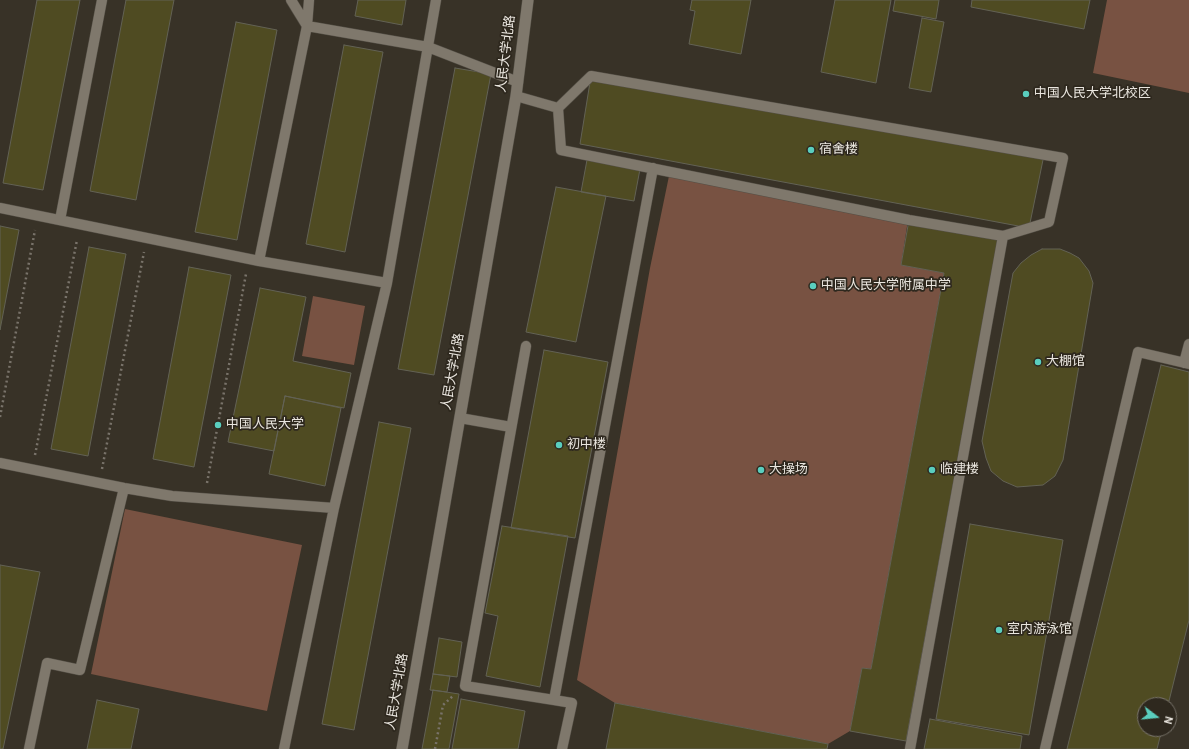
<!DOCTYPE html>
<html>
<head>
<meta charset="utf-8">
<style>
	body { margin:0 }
	#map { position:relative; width:1189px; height:749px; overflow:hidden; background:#383227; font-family:Overpass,sans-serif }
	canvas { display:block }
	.north { position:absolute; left:1137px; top:697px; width:40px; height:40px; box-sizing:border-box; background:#2e281e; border:1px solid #79746b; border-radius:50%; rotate:106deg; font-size:11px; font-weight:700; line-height:16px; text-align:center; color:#eae6df }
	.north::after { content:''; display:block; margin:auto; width:14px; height:18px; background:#5acebe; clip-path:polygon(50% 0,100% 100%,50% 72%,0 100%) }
</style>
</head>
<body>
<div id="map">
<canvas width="1189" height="749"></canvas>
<div class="north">N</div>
</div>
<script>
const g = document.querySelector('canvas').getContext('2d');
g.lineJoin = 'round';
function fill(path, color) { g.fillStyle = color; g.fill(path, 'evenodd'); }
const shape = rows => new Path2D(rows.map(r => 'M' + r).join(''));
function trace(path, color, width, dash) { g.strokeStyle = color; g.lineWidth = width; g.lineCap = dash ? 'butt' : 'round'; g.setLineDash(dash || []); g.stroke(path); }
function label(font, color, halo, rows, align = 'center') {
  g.font = font + ' Overpass,"Noto Sans SC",sans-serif'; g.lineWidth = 3.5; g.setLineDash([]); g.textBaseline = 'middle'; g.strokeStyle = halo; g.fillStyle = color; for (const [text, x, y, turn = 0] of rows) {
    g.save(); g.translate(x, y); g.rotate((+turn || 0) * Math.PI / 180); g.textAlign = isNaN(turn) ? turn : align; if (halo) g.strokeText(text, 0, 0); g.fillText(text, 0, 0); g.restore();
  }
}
fill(shape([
	[1107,0,1189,0,1189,93,1093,73],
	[669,176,908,220,901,265,944,273,871,669,862,668,850,731,828,744,615,703,577,680,650,268],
	[313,296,365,306,354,365,302,356],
	[125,509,302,545,267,711,91,674]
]), '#785242');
const building = shape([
	[37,0,80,0,43,190,3,183,37,0],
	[126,0,174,0,136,200,90,191,126,0],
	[358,0,406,0,402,25,355,16,358,0],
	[692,0,751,0,741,54,689,44,695,11,690,10,692,0],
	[835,0,891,0,876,83,821,72,835,0],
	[895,0,939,0,936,19,893,11,895,0],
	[972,0,1090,0,1084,29,971,7,972,0],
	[922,18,944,22,931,92,909,88,922,18],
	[236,22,277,30,237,240,195,232,236,22],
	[344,45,383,52,345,252,306,244,344,45],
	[455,68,491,74,434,375,398,369,455,68],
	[591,76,1044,155,1029,228,580,144,591,76],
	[587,160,640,169,634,201,581,192,587,160],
	[556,187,606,196,576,342,526,332,556,187],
	[909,220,999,236,906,741,850,731,862,668,871,669,944,273,901,265,909,220],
	[0,226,19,230,0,330,0,226],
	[89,247,126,254,88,456,51,449,89,247],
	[1042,249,1060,249,1070,253,1079,258,1089,271,1093,283,1063,460,1055,476,1043,485,1017,487,1003,481,991,471,986,458,982,441,1013,273,1021,263,1031,255,1042,249],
	[189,267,231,275,194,467,153,459,189,267],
	[260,288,306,297,293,361,351,373,344,408,285,396,274,451,228,442,260,288],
	[544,350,608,362,575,538,511,528,544,350],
	[1161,365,1189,372,1189,620,1168,705,1145,705,1145,729,1162,729,1157,749,1067,749,1161,365],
	[285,396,341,408,325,486,269,474,285,396],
	[379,422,411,428,354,730,322,724,379,422],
	[970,524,1063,540,1029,735,936,719,970,524],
	[502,526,568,536,540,687,486,676,498,616,485,613,502,526],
	[0,565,40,572,3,749,0,749,0,565],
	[439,638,462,642,457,677,433,674,439,638],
	[433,674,450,676,447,692,430,690,433,674],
	[433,690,459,694,449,749,422,749,433,690],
	[461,699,525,711,518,749,452,749,461,699],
	[97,700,139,709,131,749,87,749,97,700],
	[615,703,828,744,827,749,606,749,615,703],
	[930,719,1022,736,1020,749,924,749,930,719]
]);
fill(building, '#4f4b22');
trace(building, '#636255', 1);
const service = shape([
	[309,0,307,26,428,47,518,82],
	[516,96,558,108,561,150,909,220,1003,236,910,749],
	[558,108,591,76,1063,158,1049,222,1003,236],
	[0,208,259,261,387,283],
	[60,220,102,0],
	[259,261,307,26,291,0],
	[526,346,465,686,554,700],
	[1184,363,1189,344],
	[460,418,511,427],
	[0,463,124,488,172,496,334,508],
	[29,749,47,663,80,670,124,488],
	[284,749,334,508,387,283,436,0],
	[562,749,572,703,554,700,653,168],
	[1045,749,1138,352,1189,364]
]);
const minor = shape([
	[402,749,516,96,528,0]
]);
trace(service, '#544f46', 11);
trace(minor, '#544f46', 12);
trace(shape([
	[0,417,35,230],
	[35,455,77,240],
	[102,469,144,252],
	[207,483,246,274],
	[435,749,443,705,454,695]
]), '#79736a', 2.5, [2, 3]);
trace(service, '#7f786c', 10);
trace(minor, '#7f786c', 11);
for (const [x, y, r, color] of [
	[1026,94,4,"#5acebe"],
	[811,150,4,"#5acebe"],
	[813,286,4,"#5acebe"],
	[1038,362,4,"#5acebe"],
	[218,425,4,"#5acebe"],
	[559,445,4,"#5acebe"],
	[761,470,4,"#5acebe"],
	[932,470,4,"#5acebe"],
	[999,630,4,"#5acebe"]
]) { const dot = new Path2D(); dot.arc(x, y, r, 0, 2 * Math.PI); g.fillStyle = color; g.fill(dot); trace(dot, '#2e281e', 1.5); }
label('13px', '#eae6df', '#2e281e', [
	["人民大学北路",507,54,-83],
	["人民大学北路",454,372,-80],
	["人民大学北路",398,692,-80]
]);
label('13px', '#eae6df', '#2e281e', [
	["中国人民大学北校区",1034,94],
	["宿舍楼",819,150],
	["中国人民大学附属中学",821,286],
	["大棚馆",1046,362],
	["中国人民大学",226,425],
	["初中楼",567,445],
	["大操场",769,470],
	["临建楼",940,470],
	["室内游泳馆",1007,630]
], 'left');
</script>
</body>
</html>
